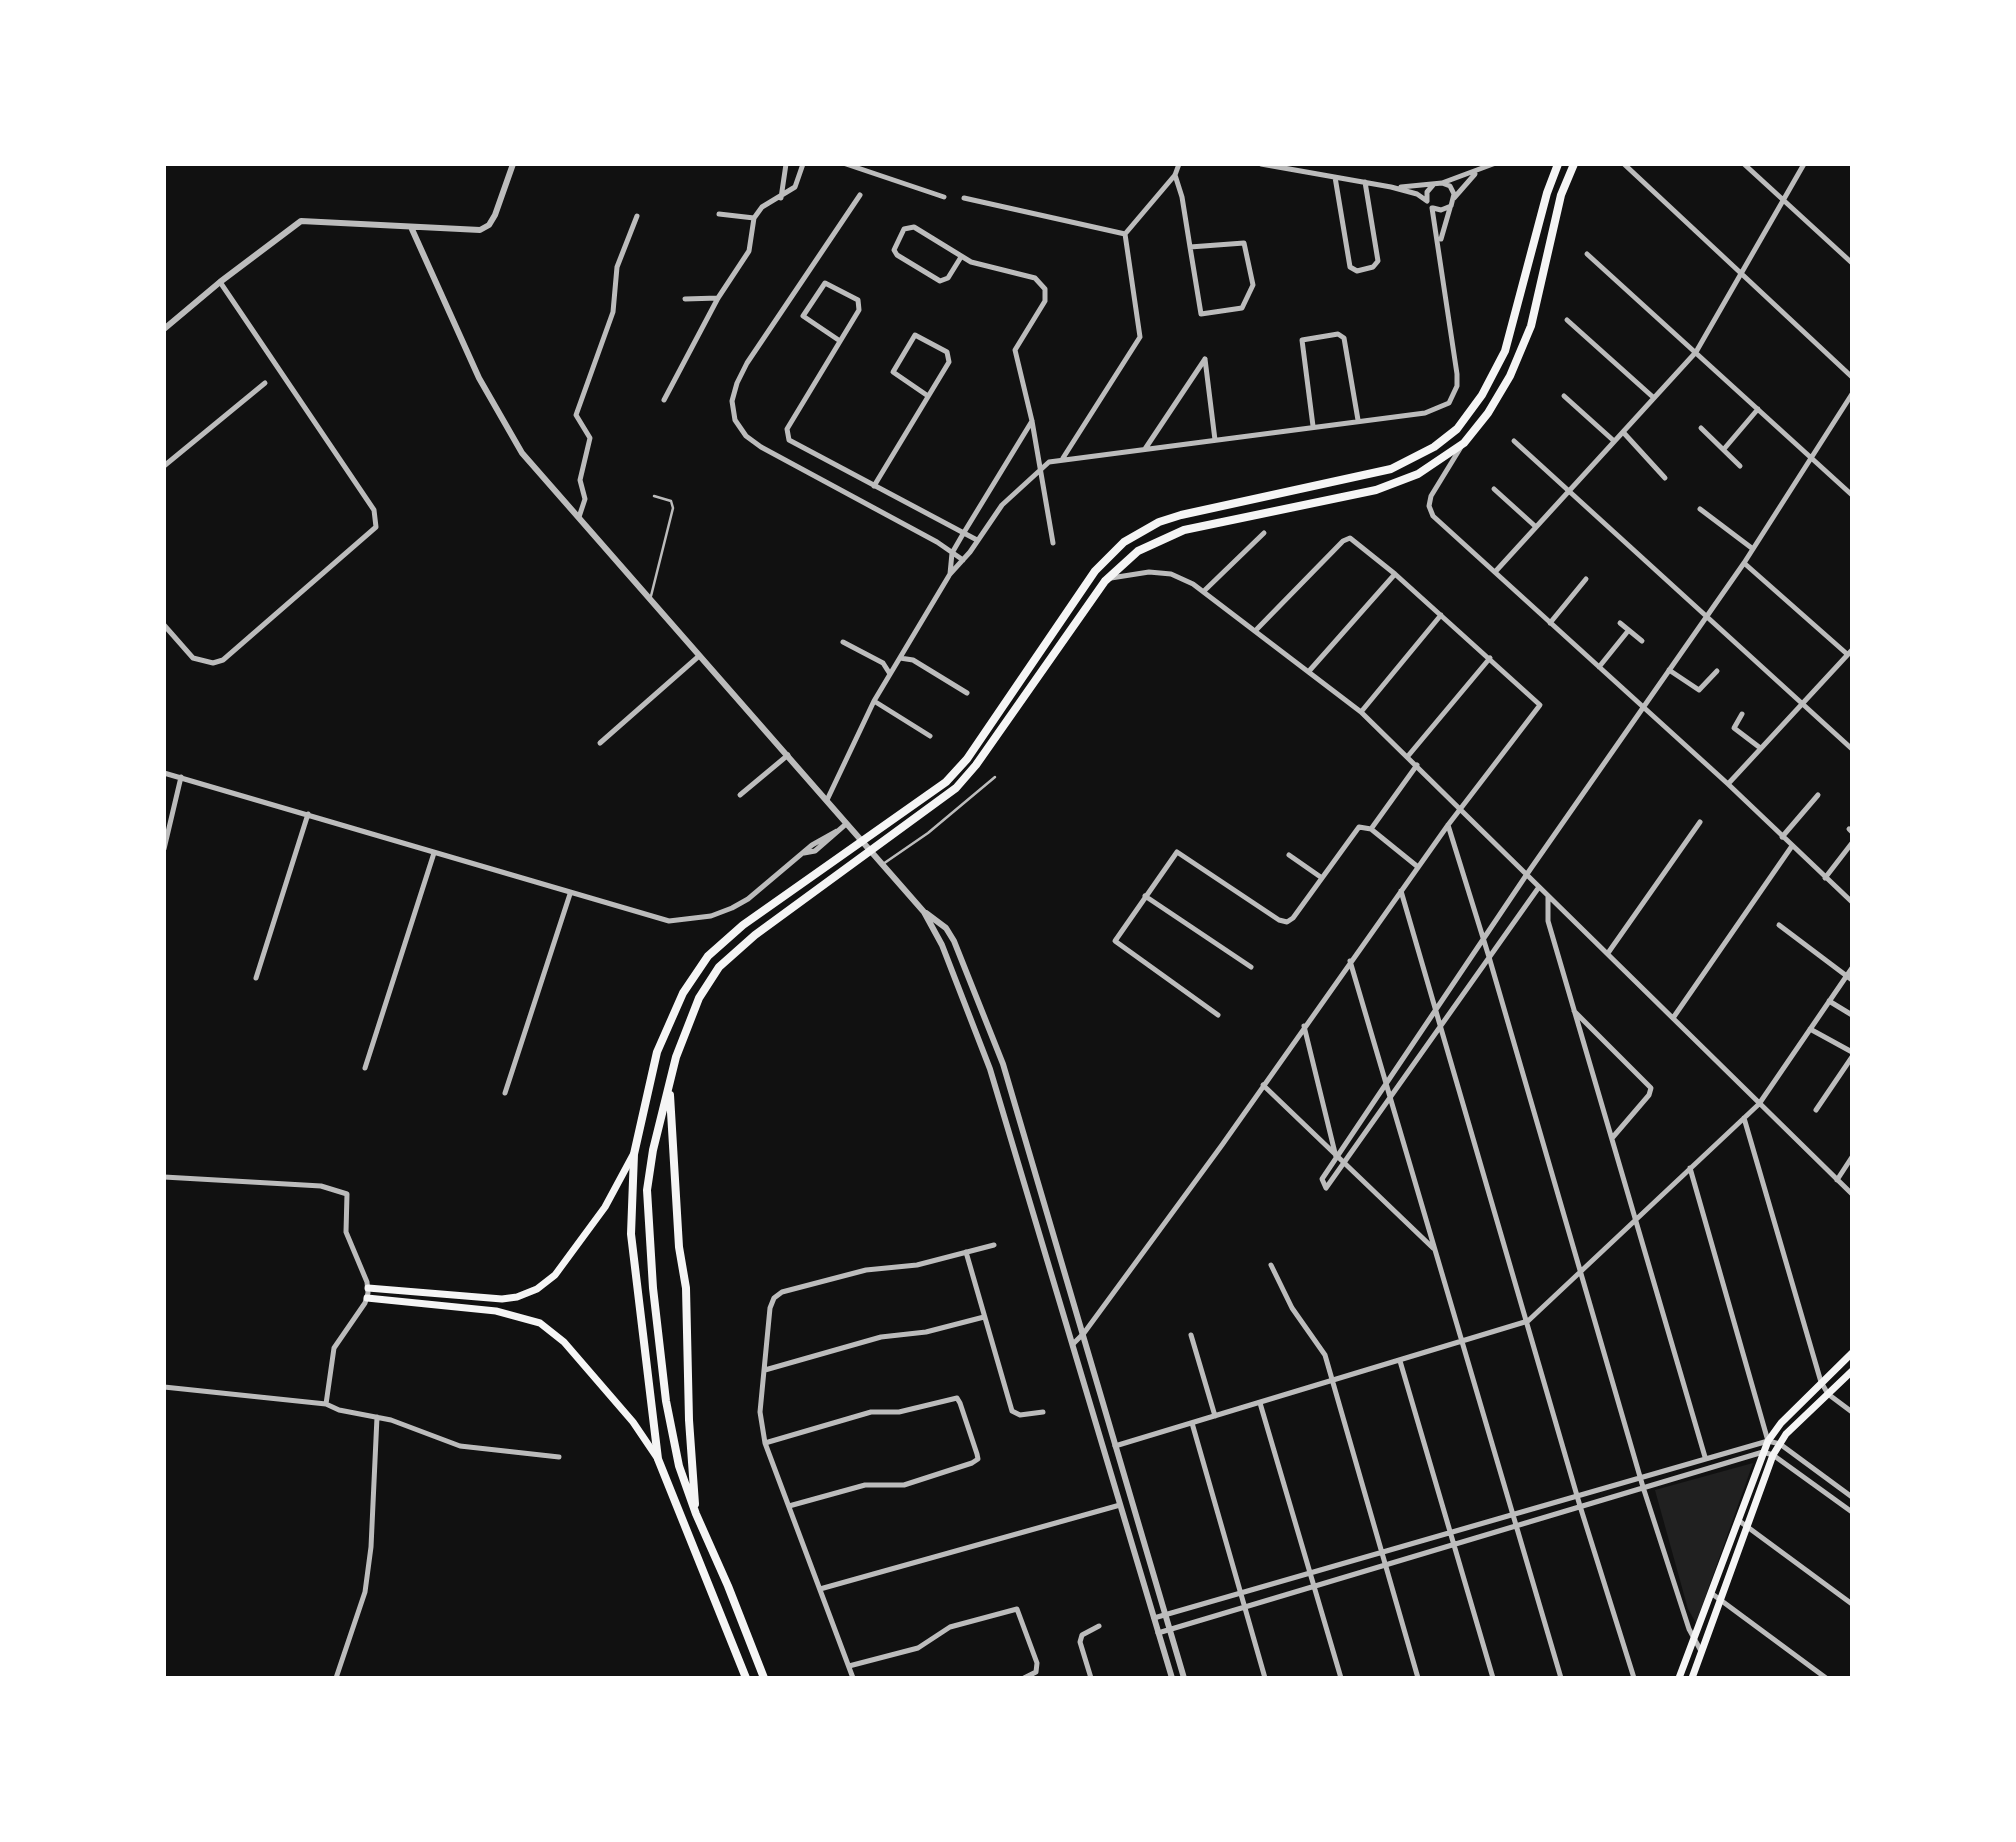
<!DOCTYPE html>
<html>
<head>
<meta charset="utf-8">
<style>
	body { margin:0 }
	#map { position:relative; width:2016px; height:1842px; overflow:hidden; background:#111; font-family:"Archivo Narrow",sans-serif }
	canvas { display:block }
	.frame { position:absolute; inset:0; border:166px solid #fff; pointer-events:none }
</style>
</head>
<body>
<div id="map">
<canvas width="2016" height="1842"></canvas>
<div class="frame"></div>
</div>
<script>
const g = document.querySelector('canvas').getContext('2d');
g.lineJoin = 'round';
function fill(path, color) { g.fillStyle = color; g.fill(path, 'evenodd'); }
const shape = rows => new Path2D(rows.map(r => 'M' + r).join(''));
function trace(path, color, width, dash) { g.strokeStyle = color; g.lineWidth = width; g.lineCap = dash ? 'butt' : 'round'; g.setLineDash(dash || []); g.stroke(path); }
fill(shape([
	[1753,1463,1696,1623,1688,1609,1655,1490]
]), '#202020');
trace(shape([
	[651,596,673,508,671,501,654,496],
	[883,864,928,833,995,777]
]), '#bcbcbc', 2.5);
trace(shape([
	[846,164,944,197],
	[1261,164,1391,187,1417,194,1427,201],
	[1624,164,1852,377],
	[1744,164,1852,263],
	[1175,175,1182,197,1190,247,1201,314,1242,308,1253,285,1244,243,1190,247],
	[1335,177,1350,267,1357,271,1373,267,1378,261,1365,182],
	[1442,183,1493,164],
	[1401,187,1442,183,1450,186,1454,194,1451,206,1441,210,1433,208],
	[860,195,747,363,737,383,732,401,735,420,746,436,761,447,937,542,963,560],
	[781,198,786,164],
	[964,198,1125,234],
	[1454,198,1475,174],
	[1427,200,1427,192,1433,185],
	[719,214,754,218,762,207,795,187,803,164],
	[1125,234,1175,175,1179,164],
	[1441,239,1450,208],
	[1587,254,1852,495],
	[961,257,948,278,940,281,897,255,894,250,904,229,914,227,971,262,1035,278,1045,289,1045,301,1015,350,1032,421,1053,543],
	[685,299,718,298],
	[1567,320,1654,398],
	[840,341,803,316,825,283,858,300,859,310,787,429,789,440,977,540],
	[1205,359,1215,440],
	[1564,396,1614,441],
	[664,400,718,298,749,251,754,218],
	[1313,426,1302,340,1338,334,1344,338,1358,420],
	[1701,428,1740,466],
	[1623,432,1665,478],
	[1514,441,1852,749],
	[1461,447,1431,496,1429,506,1433,516,1728,784,1852,902],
	[1145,449,1205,359],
	[1724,449,1758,409],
	[1063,458,1140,337,1125,234],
	[164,466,265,383],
	[874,486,949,362,947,352,915,335,893,372,928,396],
	[1494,489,1536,527],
	[1700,509,1753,549],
	[579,517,585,499,580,480,590,438,576,415,613,312,617,267,637,216],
	[1744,563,1847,654],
	[1495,572,1696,352,1804,164],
	[950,574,952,553,963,534,1032,421],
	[1111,578,1149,572,1171,574,1193,584,1361,712,1852,1194],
	[1204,591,1264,533],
	[1550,623,1586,579],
	[1620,623,1642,641],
	[164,625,193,658,213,663,223,660,376,527,374,510,220,282],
	[843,642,883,663,890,674],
	[900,658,913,660,967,693],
	[1599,667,1628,631],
	[1310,670,1395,574],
	[1669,670,1699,690,1717,671],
	[874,701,930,736],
	[1361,712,1441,615],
	[1742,714,1734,728,1759,747],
	[600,743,699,656],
	[1408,756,1490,658],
	[164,773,669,921,711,916,732,908,748,899,812,845,837,831],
	[1728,784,1852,650],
	[740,795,788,755],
	[827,800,874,701,950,574,970,552,1002,505,1049,462,1425,413,1449,403,1457,386,1457,374,1432,208],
	[1448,825,1489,957,1643,1487,1689,1629,1701,1651],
	[1371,829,1417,765],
	[1849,829,1852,832],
	[1782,837,1818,795],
	[164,849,181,777],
	[804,853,815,851,846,824],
	[1289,855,1322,878],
	[1825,878,1852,843],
	[1539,887,1326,1188,1322,1179,1527,874,1744,563,1852,394],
	[1401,891,1580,1506,1634,1678],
	[1145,896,1251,967],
	[1548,896,1548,921,1705,1457],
	[1779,925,1852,980],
	[1608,953,1700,822],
	[1350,961,1561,1678],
	[256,978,308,814],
	[1829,1001,1852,1015],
	[1574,1011,1651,1088,1649,1095,1613,1137],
	[1218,1015,1115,941,1177,852,1279,920,1287,922,1293,918,1359,827,1371,829,1418,867],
	[1673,1018,1792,846],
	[1304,1026,1336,1157],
	[1810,1029,1852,1052],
	[365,1068,434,853],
	[1263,1085,1433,1248],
	[505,1093,570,894],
	[1816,1110,1852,1057],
	[1744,1118,1821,1382,1828,1394,1852,1412],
	[1690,1168,1768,1441],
	[164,1177,321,1186,347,1194,346,1232,367,1282,368,1293,365,1303,334,1348,326,1404],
	[1837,1180,1852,1157],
	[966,1252,1012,1411,1020,1415,1043,1412],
	[1271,1265,1292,1308,1325,1355,1418,1678],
	[1191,1335,1215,1416],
	[1073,1344,1084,1333,1222,1145,1448,825,1540,705,1395,574,1350,538,1343,541,1257,629],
	[1400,1361,1493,1678],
	[765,1370,881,1337,926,1332,984,1317],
	[164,1387,326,1404,339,1410,391,1420,460,1446,559,1457],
	[1260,1403,1341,1678],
	[1192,1423,1265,1678],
	[765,1443,871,1412,899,1412,957,1398,960,1403,977,1454,978,1459,972,1463,904,1485,865,1485,789,1506],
	[1115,1446,1528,1321,1759,1104,1852,968],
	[1738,1520,1852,1604],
	[820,1589,1120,1505],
	[1711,1593,1826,1678],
	[1154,1618,1768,1441,1780,1444,1852,1497],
	[1158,1633,1763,1452,1773,1455,1852,1512],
	[849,1666,918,1648,950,1627,1017,1609,1037,1663,1036,1672,1024,1678],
	[336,1678,365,1592,371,1547,377,1417],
	[853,1678,765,1443,760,1412,770,1308,774,1298,782,1292,866,1270,917,1265,994,1245],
	[1091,1678,1080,1642,1082,1635,1099,1626]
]), '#bcbcbc', 5);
trace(shape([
	[411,227,479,378,522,453,924,912,942,945,990,1069,1172,1678],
	[164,329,220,282,301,221,480,230,489,225,495,215,513,164],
	[926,913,946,928,954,941,1003,1064,1184,1678]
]), '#bcbcbc', 6);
trace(shape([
	[368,1288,502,1299,517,1297,537,1289,555,1275,605,1207,633,1155],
	[367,1298,496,1311,540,1323,564,1342,633,1422,658,1459],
	[1679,1678,1768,1441,1781,1423,1852,1353],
	[1692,1678,1773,1455,1786,1434,1852,1371]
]), '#f5f5f5', 7);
trace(shape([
	[670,1095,679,1247,686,1288,689,1420,695,1504],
	[746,1678,658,1459,631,1234,634,1154,657,1052,683,993,708,956,743,925,946,782,967,759,1095,571,1124,542,1159,522,1181,515,1391,469,1434,447,1457,429,1482,395,1505,351,1547,193,1558,164],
	[764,1678,728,1586,696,1514,679,1466,666,1401,653,1288,647,1190,653,1150,676,1057,699,998,719,967,755,935,956,788,976,765,1105,581,1138,551,1184,530,1376,490,1418,474,1464,443,1488,413,1510,376,1531,326,1561,195,1574,164]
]), '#f5f5f5', 8);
</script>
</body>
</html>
